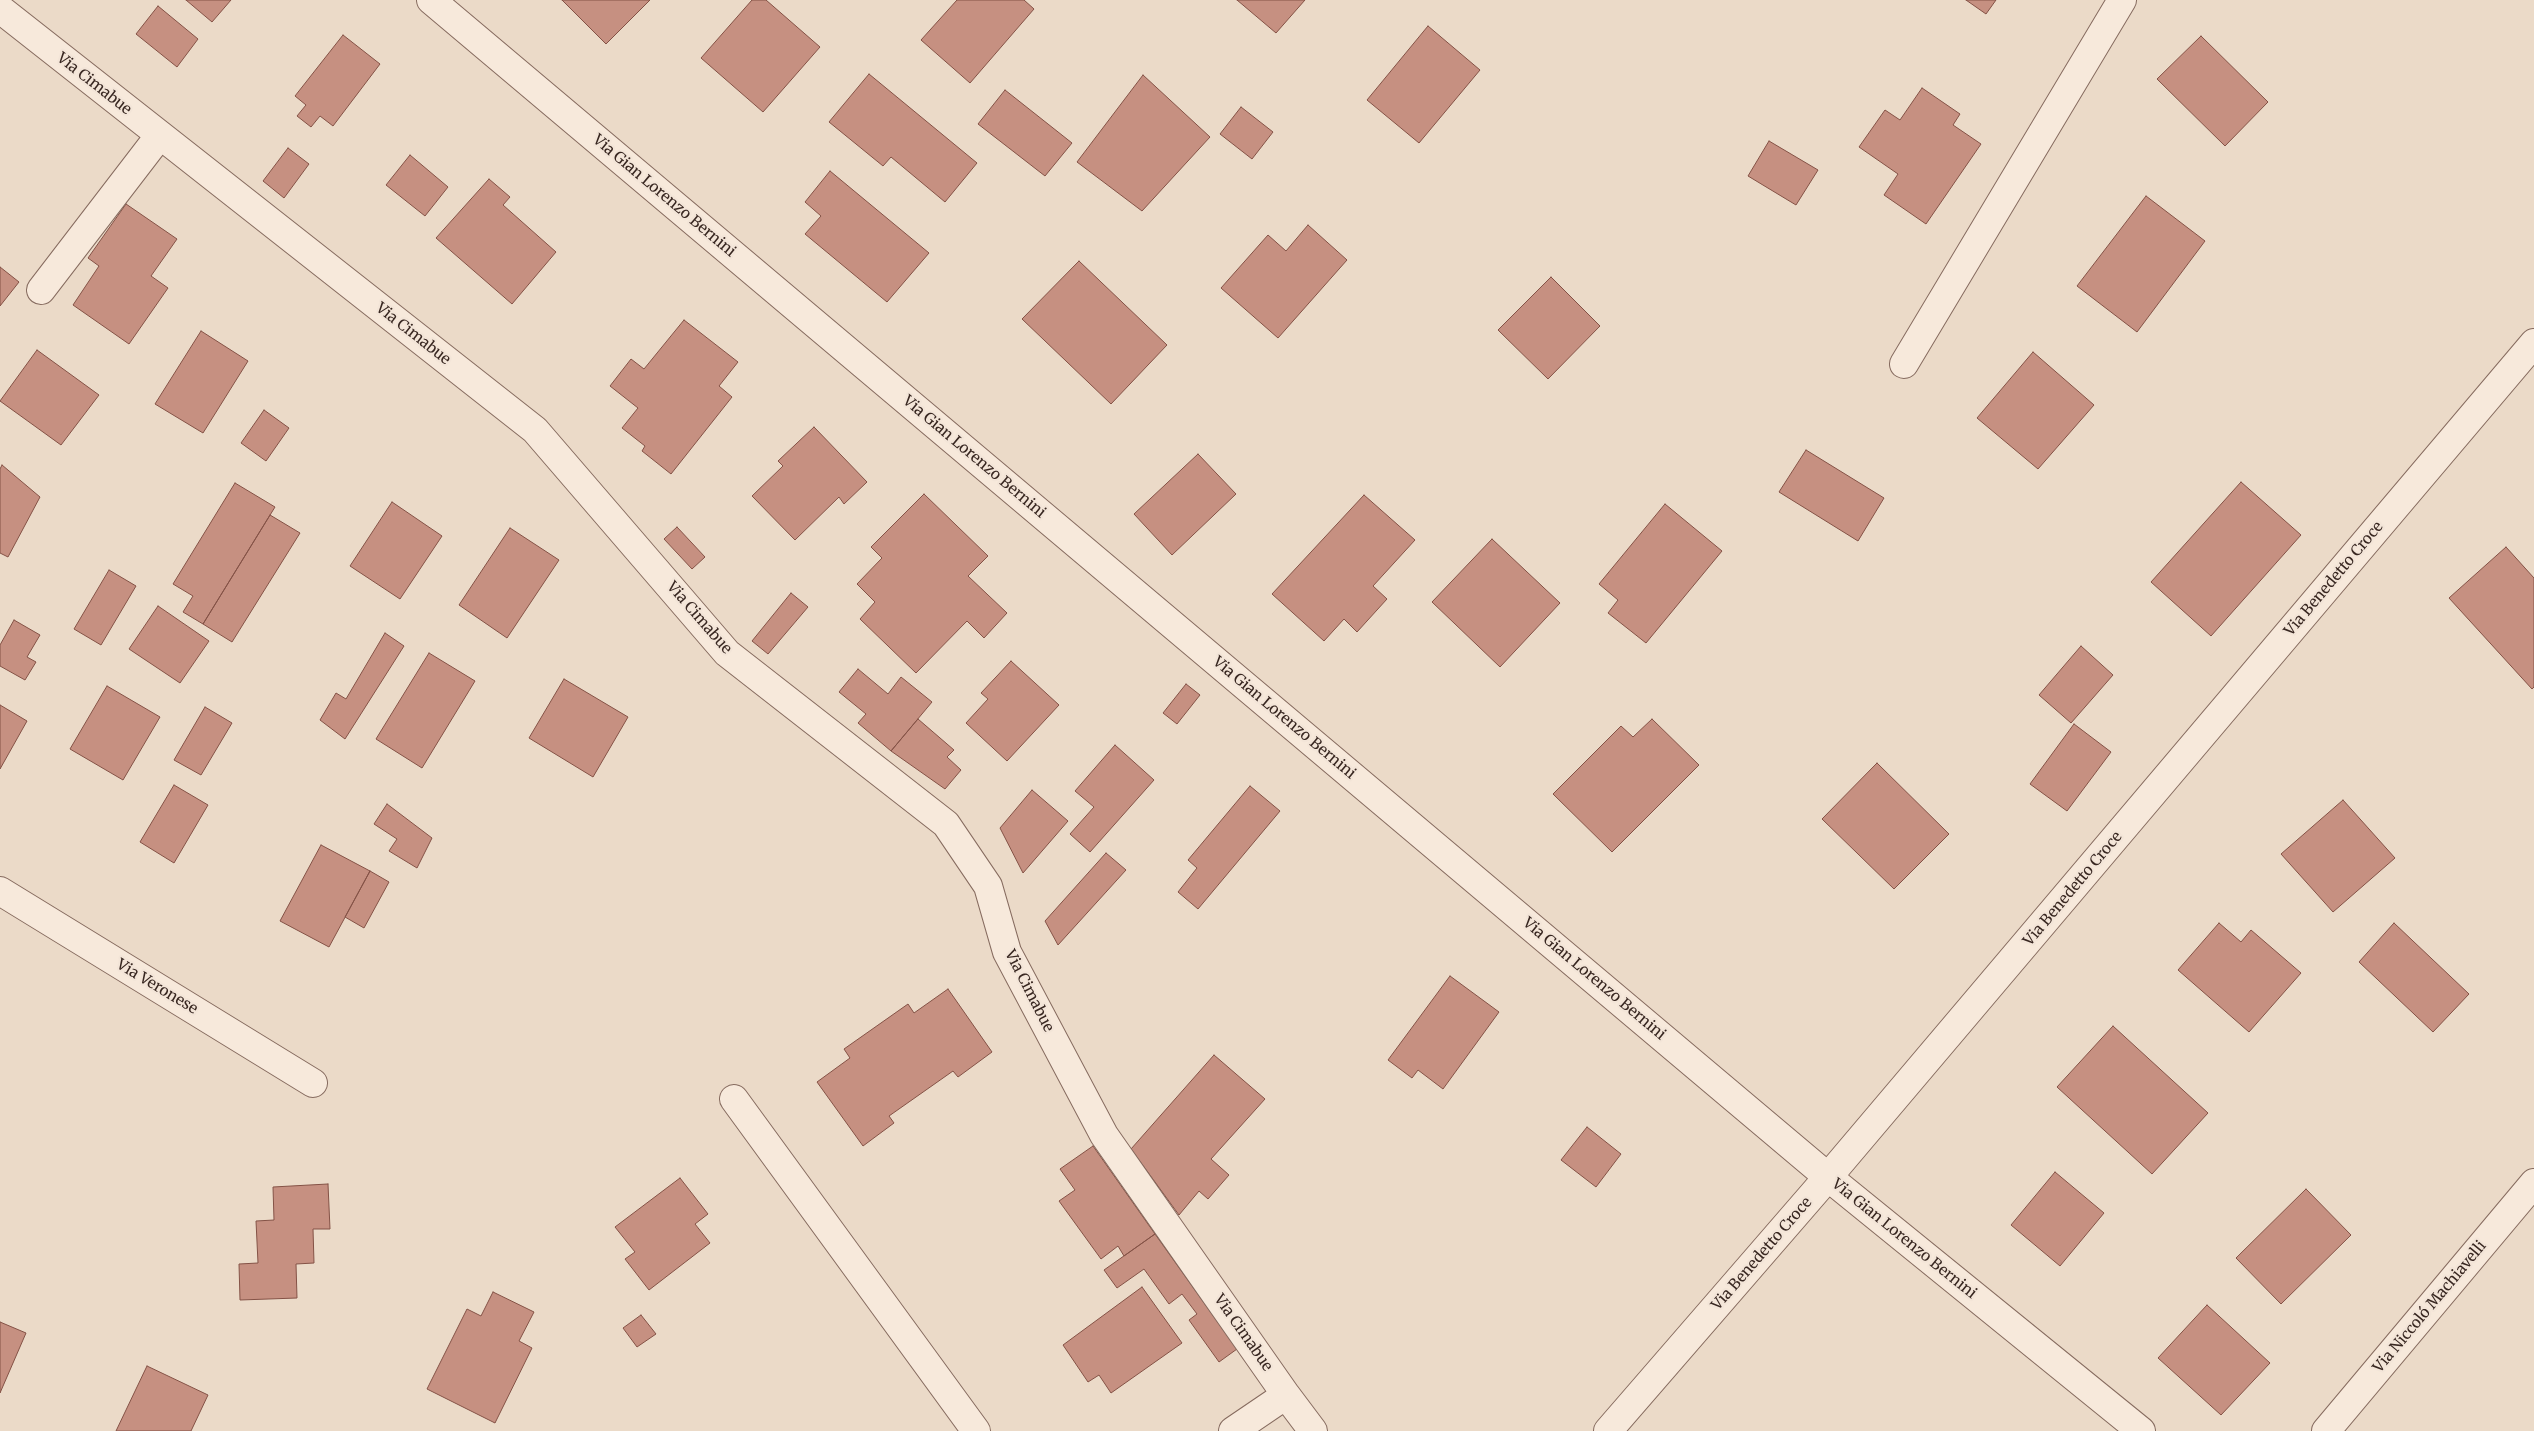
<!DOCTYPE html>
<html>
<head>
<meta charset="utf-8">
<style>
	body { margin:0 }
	canvas { display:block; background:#ebdac8 }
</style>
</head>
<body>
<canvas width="2534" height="1431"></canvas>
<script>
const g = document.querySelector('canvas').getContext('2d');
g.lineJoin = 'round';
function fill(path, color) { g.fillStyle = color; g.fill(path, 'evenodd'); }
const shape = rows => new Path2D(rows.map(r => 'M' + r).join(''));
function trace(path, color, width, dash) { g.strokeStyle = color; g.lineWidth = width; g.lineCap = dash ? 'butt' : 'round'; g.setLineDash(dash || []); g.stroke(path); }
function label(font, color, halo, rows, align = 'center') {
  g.font = font + ' Merriweather,serif'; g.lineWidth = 4.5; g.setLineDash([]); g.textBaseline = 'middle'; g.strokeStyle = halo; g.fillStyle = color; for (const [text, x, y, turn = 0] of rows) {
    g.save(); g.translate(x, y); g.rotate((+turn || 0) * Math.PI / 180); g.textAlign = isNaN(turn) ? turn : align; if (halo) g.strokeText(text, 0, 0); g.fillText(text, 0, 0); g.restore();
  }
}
const building = shape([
	[186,0,231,0,212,22,186,0],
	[562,0,650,0,606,44,562,0],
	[752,0,766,0,820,47,763,112,701,58,752,0],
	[957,0,1024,0,1034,9,970,83,921,40,957,0],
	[1237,0,1305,0,1276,33,1237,0],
	[1966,0,1996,0,1986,14,1966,0],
	[158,6,198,39,177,67,136,34,158,6],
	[1428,26,1480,70,1419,143,1367,100,1428,26],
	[343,35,380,64,333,126,320,116,311,127,297,116,306,105,295,96,343,35],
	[2201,36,2268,102,2225,146,2157,79,2201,36],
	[869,74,977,163,945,202,891,157,883,166,829,122,869,74],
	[1143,75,1210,137,1142,211,1077,162,1143,75],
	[1922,88,1960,114,1953,125,1981,144,1926,224,1884,195,1898,174,1859,147,1885,110,1900,120,1922,88],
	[1005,90,1072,143,1045,176,978,124,1005,90],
	[1241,107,1273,132,1252,159,1220,134,1241,107],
	[1769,141,1818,170,1796,205,1748,176,1769,141],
	[288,148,309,164,284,198,263,181,288,148],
	[410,155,448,187,425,216,386,185,410,155],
	[830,171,929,253,887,302,805,234,821,216,805,202,830,171],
	[489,179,510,197,503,205,556,252,512,304,436,238,489,179],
	[2146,196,2205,241,2137,332,2077,286,2146,196],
	[126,204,177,239,151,276,168,288,129,344,73,305,99,266,88,258,126,204],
	[1308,225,1347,260,1278,338,1221,288,1268,235,1286,251,1308,225],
	[1079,261,1167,345,1111,404,1022,319,1079,261],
	[0,267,19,282,0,306,0,267],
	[1551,277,1600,326,1548,379,1498,330,1551,277],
	[684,320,738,362,719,386,732,397,671,474,642,451,645,446,622,428,638,408,610,386,631,359,644,369,684,320],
	[201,331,248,361,203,433,155,404,201,331],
	[37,350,99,395,61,445,0,401,37,350],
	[2033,352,2094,405,2038,469,1977,418,2033,352],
	[264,410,289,428,266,461,241,443,264,410],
	[814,427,867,482,844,504,839,497,795,540,752,496,783,466,778,461,814,427],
	[1806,450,1884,498,1858,541,1779,492,1806,450],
	[1198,454,1236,494,1172,555,1134,514,1198,454],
	[2,465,40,497,8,557,0,553,0,469,2,465],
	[2241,482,2301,535,2211,636,2151,582,2241,482],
	[235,483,275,507,203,624,183,612,193,596,173,584,235,483],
	[924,494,988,556,968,576,1007,613,984,638,967,621,916,673,860,619,875,602,857,584,882,558,871,547,924,494],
	[1364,495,1415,540,1373,586,1387,599,1357,632,1344,619,1324,641,1272,594,1364,495],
	[392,502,442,536,400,599,350,566,392,502],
	[1665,504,1722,551,1646,643,1608,613,1618,600,1599,584,1665,504],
	[270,515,300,533,232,642,203,624,270,515],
	[677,527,705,557,692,569,664,539,677,527],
	[510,528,559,560,507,638,459,605,510,528],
	[1492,539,1560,603,1500,667,1432,602,1492,539],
	[2506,547,2534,578,2534,687,2532,689,2449,598,2506,547],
	[109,570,136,586,101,645,74,629,109,570],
	[791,593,808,607,768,654,752,641,791,593],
	[158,606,209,641,180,683,129,649,158,606],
	[14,620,40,635,27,657,36,662,25,680,0,666,0,645,14,620],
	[385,633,404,646,345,739,320,720,336,693,346,699,385,633],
	[2081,646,2113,675,2071,723,2039,695,2081,646],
	[429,653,475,681,422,768,376,739,429,653],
	[1011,661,1059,705,1007,761,966,723,988,699,981,693,1011,661],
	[858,669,888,694,901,677,932,702,891,751,858,723,866,714,839,692,858,669],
	[564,679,628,717,593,777,529,738,564,679],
	[1186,684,1200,695,1177,724,1163,713,1186,684],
	[107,686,160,717,123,780,70,749,107,686],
	[0,705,27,721,0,769,0,705],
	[205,707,232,723,201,775,174,760,205,707],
	[918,719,954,750,947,757,961,770,945,789,891,751,918,719],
	[1652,719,1699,765,1612,852,1553,794,1621,726,1633,737,1652,719],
	[2074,724,2111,752,2067,811,2030,784,2074,724],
	[1115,745,1154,780,1090,852,1070,834,1094,807,1075,791,1115,745],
	[1877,763,1949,834,1894,889,1822,819,1877,763],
	[174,785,208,805,174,863,140,842,174,785],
	[1250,786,1280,811,1198,909,1178,892,1197,868,1188,860,1250,786],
	[1032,790,1068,821,1023,873,1000,828,1032,790],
	[2343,800,2395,858,2333,912,2281,854,2343,800],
	[387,804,432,838,417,868,389,851,397,839,374,824,387,804],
	[321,845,370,871,329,947,280,921,321,845],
	[1106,853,1126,870,1058,945,1045,921,1106,853],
	[370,871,389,882,364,928,345,917,370,871],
	[2219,923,2241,942,2251,930,2301,973,2249,1032,2178,970,2219,923],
	[2394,923,2469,994,2433,1032,2359,962,2394,923],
	[1450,976,1499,1012,1443,1089,1418,1070,1412,1078,1388,1060,1450,976],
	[948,989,992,1052,958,1077,953,1071,889,1116,894,1123,863,1146,817,1082,850,1058,844,1049,908,1004,914,1013,948,989],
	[2113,1026,2208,1113,2152,1174,2057,1087,2113,1026],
	[1214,1055,1265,1099,1211,1159,1229,1175,1208,1199,1199,1191,1179,1215,1131,1149,1214,1055],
	[1587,1127,1621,1154,1596,1187,1561,1160,1587,1127],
	[1093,1146,1155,1234,1124,1256,1118,1246,1101,1259,1059,1201,1075,1190,1060,1169,1093,1146],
	[2055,1172,2104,1213,2060,1266,2011,1225,2055,1172],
	[680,1178,708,1214,695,1224,710,1243,649,1290,625,1259,635,1252,615,1227,680,1178],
	[328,1184,330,1229,313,1229,314,1263,296,1264,297,1298,240,1300,239,1264,258,1263,256,1221,274,1220,273,1187,328,1184],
	[2306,1189,2351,1235,2281,1304,2236,1258,2306,1189],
	[1155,1234,1237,1349,1219,1362,1189,1320,1197,1314,1182,1294,1169,1304,1144,1269,1117,1288,1104,1270,1155,1234],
	[1142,1287,1182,1343,1111,1393,1099,1375,1088,1382,1063,1345,1142,1287],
	[493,1292,534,1312,519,1341,532,1348,495,1423,427,1389,467,1309,481,1316,493,1292],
	[2207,1305,2270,1363,2221,1415,2158,1358,2207,1305],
	[641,1315,656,1334,637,1347,623,1328,641,1315],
	[0,1322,26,1333,0,1393,0,1322],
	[147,1366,208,1395,191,1431,116,1431,147,1366]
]);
fill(building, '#c69081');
trace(building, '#845246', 1);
const minor = shape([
	[431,0,1828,1177,2141,1431],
	[0,9,535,430,727,653,946,824,988,886,1007,952,1104,1135,1286,1395],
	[41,290,160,135],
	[1904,364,2122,0],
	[0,891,313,1083],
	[734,1099,976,1431],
	[1233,1431,1286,1395,1313,1431],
	[1608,1431,1828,1177,2534,343],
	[2326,1431,2534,1183]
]);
trace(minor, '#866b5f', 30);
trace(minor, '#f7e9db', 28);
label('15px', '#382721', '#f3e5d8', [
	["Via Cimabue",94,84,38],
	["Via Gian Lorenzo Bernini",664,196,40],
	["Via Cimabue",413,334,38],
	["Via Gian Lorenzo Bernini",974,457,40],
	["Via Benedetto Croce",2334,579,-50],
	["Via Cimabue",699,618,49],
	["Via Gian Lorenzo Bernini",1284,718,40],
	["Via Benedetto Croce",2073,889,-50],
	["Via Gian Lorenzo Bernini",1594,979,40],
	["Via Veronese",157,987,31],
	["Via Cimabue",1029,991,63],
	["Via Gian Lorenzo Bernini",1904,1239,39],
	["Via Benedetto Croce",1762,1254,-49],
	["Via Niccoló Machiavelli",2430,1307,-50],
	["Via Cimabue",1243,1333,55]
]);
</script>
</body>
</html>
